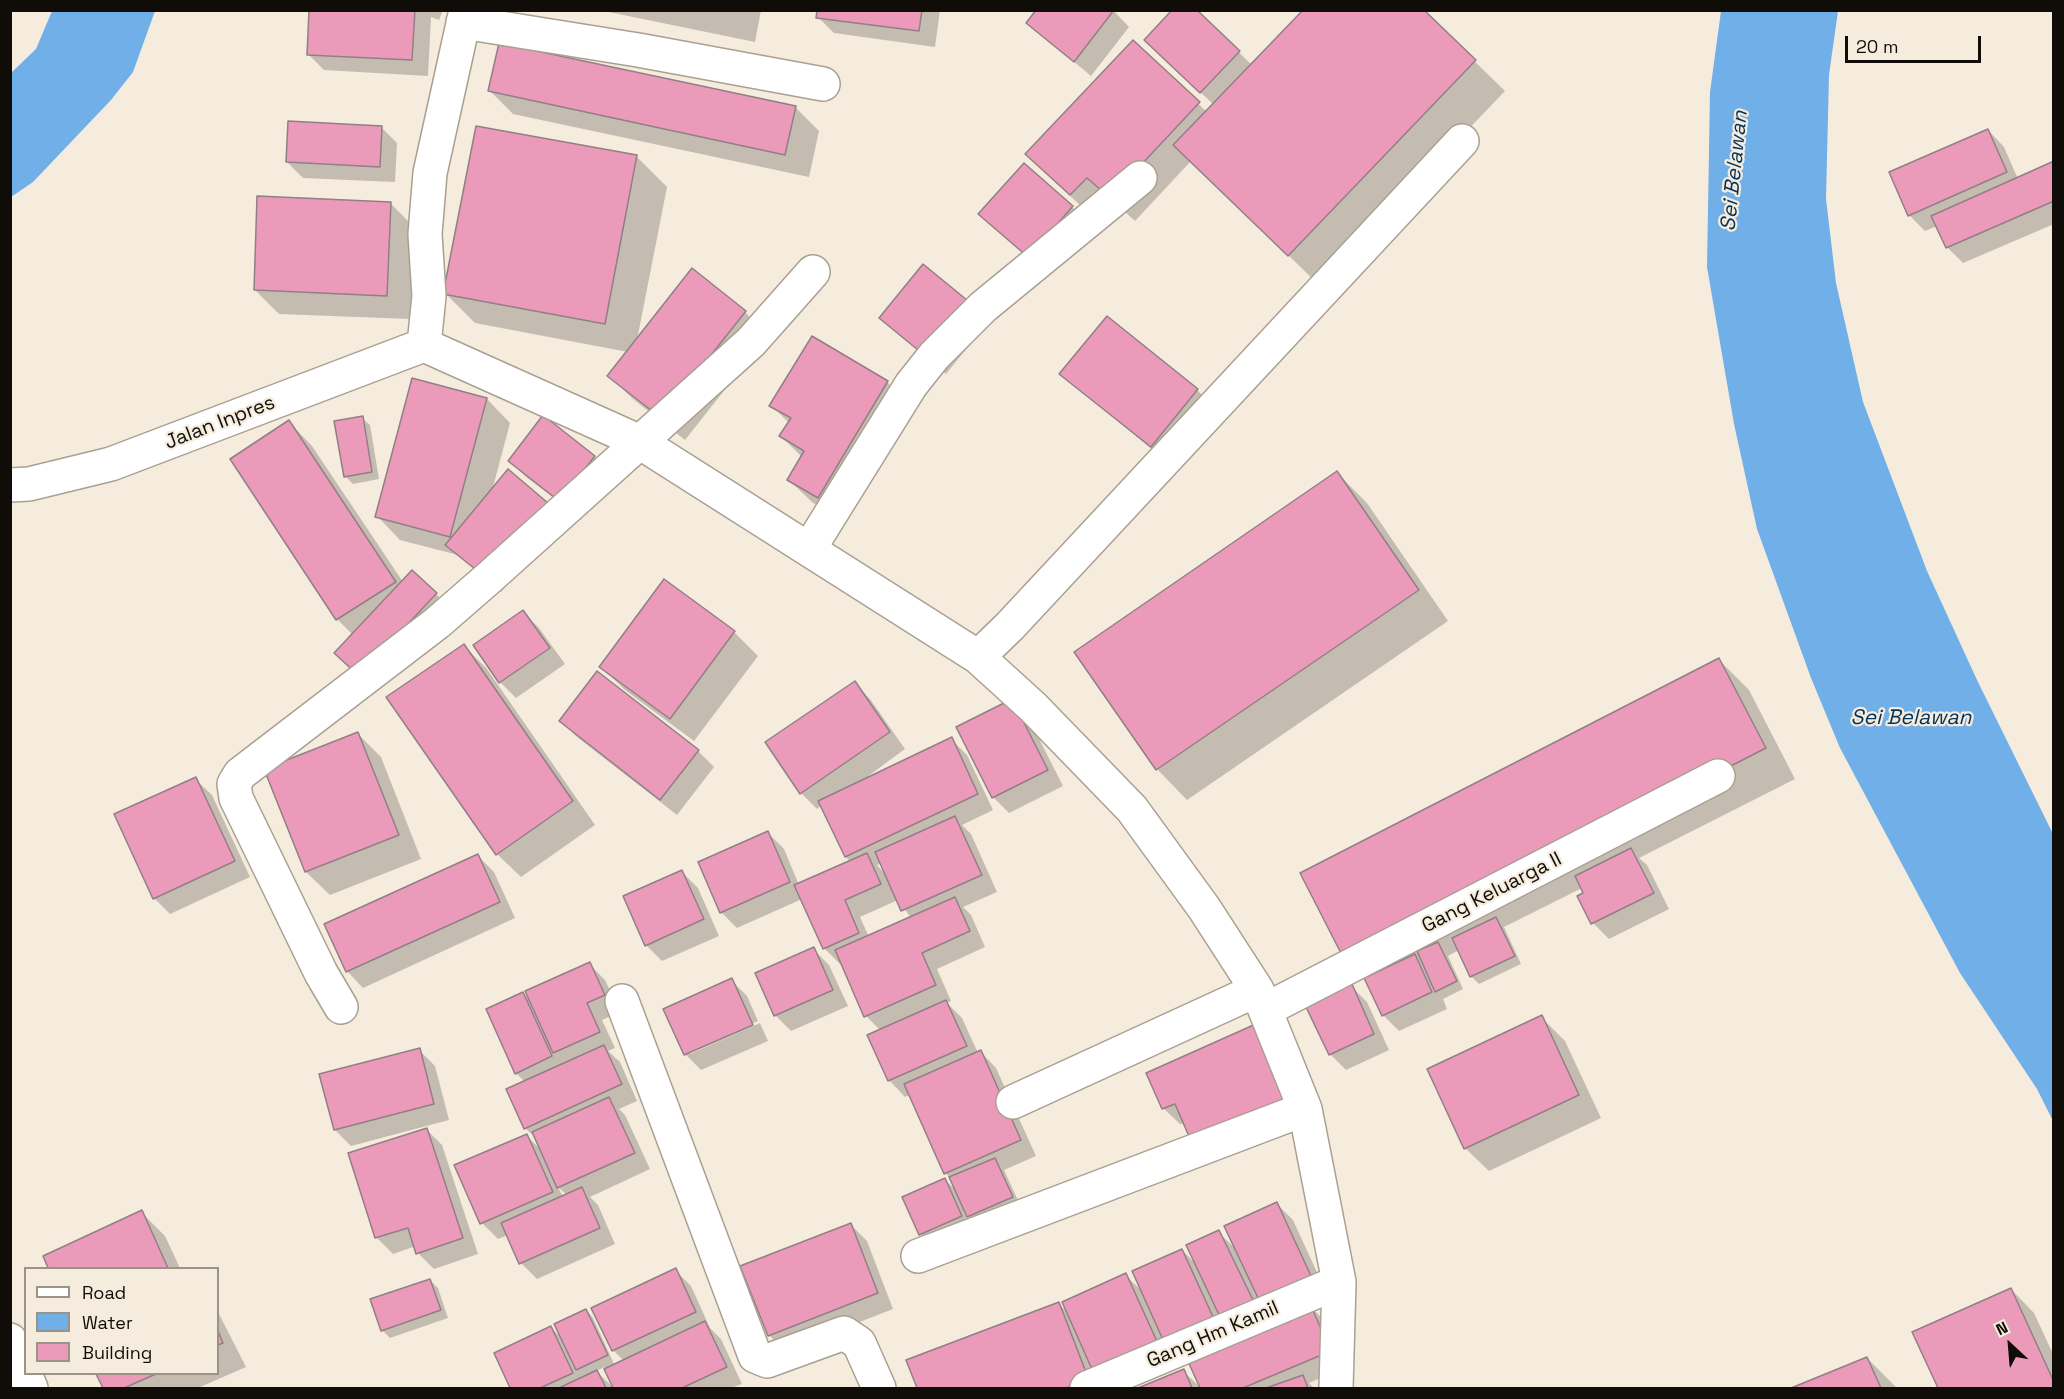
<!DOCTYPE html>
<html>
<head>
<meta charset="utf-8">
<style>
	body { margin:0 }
	#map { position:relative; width:2064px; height:1399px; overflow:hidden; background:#f6ecdd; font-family:"Space Grotesk",sans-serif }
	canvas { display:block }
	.frame { position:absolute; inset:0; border:12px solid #100d08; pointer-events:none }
	.legend { position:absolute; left:24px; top:1267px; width:195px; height:108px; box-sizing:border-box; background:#f6ecdd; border:2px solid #9a9388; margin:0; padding:8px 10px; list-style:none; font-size:18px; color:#100d08 }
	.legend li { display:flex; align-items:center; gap:12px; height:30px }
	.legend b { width:30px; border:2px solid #9a9388 }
	.north { position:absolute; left:1980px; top:1315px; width:60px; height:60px; -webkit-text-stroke:4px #f6ecdd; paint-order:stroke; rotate:334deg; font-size:16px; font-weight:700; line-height:24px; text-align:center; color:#100d08 }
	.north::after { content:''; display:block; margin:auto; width:21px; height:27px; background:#100d08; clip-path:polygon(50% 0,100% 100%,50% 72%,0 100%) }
	.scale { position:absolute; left:1845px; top:36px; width:136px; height:27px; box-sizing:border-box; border:3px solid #100d08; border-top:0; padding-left:8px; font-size:18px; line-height:21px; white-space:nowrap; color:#100d08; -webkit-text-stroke:4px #f6ecdd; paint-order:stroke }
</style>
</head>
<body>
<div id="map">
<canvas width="2064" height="1399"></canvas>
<div class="frame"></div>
<ul class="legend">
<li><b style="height:8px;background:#fff"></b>Road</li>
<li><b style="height:16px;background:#71afe8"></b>Water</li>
<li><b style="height:16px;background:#ec9ab9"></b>Building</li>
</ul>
<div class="north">N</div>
<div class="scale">20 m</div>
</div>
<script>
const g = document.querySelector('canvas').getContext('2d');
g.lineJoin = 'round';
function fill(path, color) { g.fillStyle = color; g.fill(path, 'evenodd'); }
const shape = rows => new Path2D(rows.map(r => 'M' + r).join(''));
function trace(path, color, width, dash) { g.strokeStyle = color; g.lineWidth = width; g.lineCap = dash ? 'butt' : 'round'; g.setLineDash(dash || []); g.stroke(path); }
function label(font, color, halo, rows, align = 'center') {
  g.font = font + ' "Space Grotesk",sans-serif'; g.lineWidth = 4.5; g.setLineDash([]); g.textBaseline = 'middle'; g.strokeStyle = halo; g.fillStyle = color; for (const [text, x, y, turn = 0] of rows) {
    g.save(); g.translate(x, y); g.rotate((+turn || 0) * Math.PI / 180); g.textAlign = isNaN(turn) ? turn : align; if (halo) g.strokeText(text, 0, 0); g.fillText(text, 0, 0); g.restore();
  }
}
fill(shape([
	[52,11,155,11,133,72,111,100,33,182,11,197,11,73,36,49],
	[1721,11,1838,11,1829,75,1826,199,1836,283,1863,402,1927,571,1977,680,2053,834,2053,1121,2037,1089,1960,973,1840,748,1811,678,1757,529,1734,424,1707,267,1710,92]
]), '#71afe8');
fill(shape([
	[311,10,443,10,439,20,431,17,428,76,324,70,308,54],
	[599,10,761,10,755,42],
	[819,10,940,10,935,47,834,33,818,17],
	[1113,10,1129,27,1091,76,1028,23],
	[1195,10,1252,65,1422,10,1505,91,1319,285,1191,161,1135,221,1112,200,1094,218,1051,178,1133,43,1207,112,1214,105,1162,56],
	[500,44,796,108,819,131,809,177,513,114,489,90],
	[381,127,397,143,395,182,303,178,287,162],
	[1988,130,2004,147,2018,179,2054,163,2054,224,1963,263,1947,247,1937,226,1925,231,1909,215],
	[637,157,667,187,637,340,745,312,768,335,685,440,633,399,609,376,628,352,475,323,445,293],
	[390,203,414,227,410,319,279,314,255,290],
	[1072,207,1087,223,1044,272,980,214],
	[881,318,988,322,946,374],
	[812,338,887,382,911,406,842,520,813,503,789,480,802,457,781,436,789,423,771,405],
	[1061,374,1197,390,1213,406,1167,462],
	[413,380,487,399,510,423,492,491,563,520,501,592,458,555,400,540,377,516],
	[362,418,370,425,379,479,353,484,345,476],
	[289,422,312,446,403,582,436,594,452,610,376,691,352,669,353,635,337,619,232,459],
	[594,457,610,473,576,515,526,477,510,461],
	[1337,473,1367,503,1448,621,1187,800,1157,769,1076,652],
	[665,582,734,632,758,656,694,741,625,690,601,667],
	[523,612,539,628,565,664,516,698,500,682],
	[464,646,487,669,595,825,521,877,497,854],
	[1719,660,1749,690,1795,779,1639,858,1647,865,1669,909,1609,939,1593,923,1582,888,1504,927,1521,964,1479,984,1471,976,1459,950,1448,956,1463,989,1443,999,1447,1009,1399,1031,1383,1015,1367,981,1348,962],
	[854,683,870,699,905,749,856,785,951,739,967,755,993,810,962,825,971,834,997,892,963,907,971,915,985,947,937,969,951,1001,947,1003,962,1018,978,1053,980,1051,996,1068,1036,1156,1004,1170,1020,1205,976,1224,964,1212,969,1224,928,1242,921,1234,945,1180,957,1191,946,1173,911,1094,905,1097,889,1080,869,1036,881,1031,866,1016,842,963,840,964,824,948,802,899,737,928,721,912,768,833,784,849,799,885,851,862,846,857,822,805,817,809,801,793],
	[882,863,886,875,877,865],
	[898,900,911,918,869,937,860,917],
	[1028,717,1063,786,1009,813,993,797,958,728],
	[561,721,698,751,714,767,677,815,577,737],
	[357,733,381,757,421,859,330,895,306,872],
	[195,779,212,795,250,877,170,914,154,898],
	[478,856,494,872,515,918,363,988,347,971,326,925],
	[682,872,698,888,719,936,662,961,646,945],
	[813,949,829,965,848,1006,791,1031,775,1015],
	[589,964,605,980,620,1012,602,1020,615,1048,608,1051,620,1062,637,1101,619,1109,625,1115,650,1169,590,1197,598,1205,615,1244,537,1279,521,1263,508,1235,498,1239,482,1223,526,1135,543,1152,538,1140,525,1128,525,1082,516,1073,523,993,532,1002],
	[558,1187,567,1195,563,1197],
	[731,980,747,996,758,1021,690,1051,690,1054,760,1023,768,1041,701,1070,685,1054],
	[1351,986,1367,1002,1389,1050,1346,1070,1330,1054],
	[1541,1017,1565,1041,1601,1118,1489,1171,1465,1148],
	[1257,1025,1305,1112,1180,1124,1163,1108],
	[419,1050,435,1066,449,1120,351,1146,335,1130],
	[426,1129,442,1145,478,1254,434,1269,418,1253,416,1246,393,1254,377,1238,350,1154],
	[1277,1204,1293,1220,1326,1292,1105,1388,919,1388,908,1361,1059,1304,1068,1313,1125,1275,1142,1291,1182,1250,1196,1264,1218,1232,1237,1250],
	[141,1212,165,1236,180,1268,50,1268,44,1257],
	[851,1225,867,1241,893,1309,785,1351,769,1335],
	[675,1270,691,1286,710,1328,721,1339,742,1384,731,1388,615,1388,605,1367,596,1371,614,1388,512,1388,495,1353,551,1327,563,1340,586,1310,593,1318,615,1366,624,1361,613,1350],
	[430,1280,438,1288,448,1318,390,1338,382,1330],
	[2011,1289,2034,1313,2054,1356,2054,1388,1939,1388,1914,1333],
	[1311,1307,1327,1323,1346,1367,1309,1383,1314,1388,1202,1388,1189,1360],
	[218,1312,246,1367,198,1388,105,1388,98,1374,218,1374],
	[1867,1358,1897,1388,1794,1388],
	[1183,1371,1201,1388,1142,1388]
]), '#0003');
const building = shape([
	[309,10,415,10,412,60,307,55,309,10],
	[817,10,922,10,919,31,816,18,817,10],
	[1036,10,1114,10,1074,62,1026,23,1036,10],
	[1172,10,1197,10,1240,51,1200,93,1144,40,1172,10],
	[1303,10,1424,10,1476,60,1288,256,1173,145,1303,10],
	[1133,40,1200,102,1110,198,1087,178,1070,195,1025,154,1133,40],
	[499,43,796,106,785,155,488,91,499,43],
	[288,121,382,126,380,167,286,162,288,121],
	[476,126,637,155,605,324,443,294,476,126],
	[1988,129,2007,172,1908,216,1889,172,1988,129],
	[2054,161,2054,201,1946,248,1931,216,2054,161],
	[1024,163,1073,206,1028,257,978,214,1024,163],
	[257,196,391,202,387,296,254,290,257,196],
	[923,264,973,305,929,359,879,318,923,264],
	[692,268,746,311,661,418,607,376,692,268],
	[1107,316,1198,389,1151,447,1059,374,1107,316],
	[812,336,888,381,818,498,787,480,804,451,779,436,791,418,769,406,812,336],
	[412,378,487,398,450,537,375,517,412,378],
	[543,415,595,456,559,501,508,461,543,415],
	[363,416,372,472,344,477,334,421,363,416],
	[289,420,396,582,336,620,230,459,289,420],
	[508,469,548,503,485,577,445,545,508,469],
	[1337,471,1419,590,1156,770,1074,652,1337,471],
	[412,570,437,593,359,676,334,653,412,570],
	[664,579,735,631,670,719,599,667,664,579],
	[523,610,550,648,499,683,473,645,523,610],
	[464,644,573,801,496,855,386,697,464,644],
	[1719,658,1766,748,1346,963,1300,873,1719,658],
	[597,671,699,750,660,800,559,721,597,671],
	[855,681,890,732,800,794,765,742,855,681],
	[1012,699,1048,770,992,798,956,727,1012,699],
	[358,732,399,835,305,872,264,769,358,732],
	[952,737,978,794,845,857,818,801,952,737],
	[196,777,235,861,153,899,114,814,196,777],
	[955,816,982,875,901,911,875,852,955,816],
	[768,831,790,882,720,913,698,862,768,831],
	[1631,848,1654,893,1591,924,1577,896,1583,893,1575,876,1631,848],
	[867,853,881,884,845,900,859,933,823,949,794,885,867,853],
	[478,854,500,902,346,972,324,924,478,854],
	[682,870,704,919,645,946,623,896,682,870],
	[955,897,970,931,922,953,936,985,864,1017,835,950,955,897],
	[1496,917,1515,956,1470,977,1452,938,1496,917],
	[1438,942,1457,981,1435,992,1417,951,1438,942],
	[814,947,833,990,774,1016,755,973,814,947],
	[1415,954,1432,992,1382,1016,1364,978,1415,954],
	[590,962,605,995,587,1003,600,1032,553,1053,525,991,590,962],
	[732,978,753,1025,684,1055,663,1009,732,978],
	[1352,984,1374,1034,1329,1055,1305,1005,1352,984],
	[523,992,552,1056,515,1074,486,1009,523,992],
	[946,1000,967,1046,888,1081,867,1035,946,1000],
	[1542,1015,1579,1095,1464,1149,1427,1069,1542,1015],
	[1258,1023,1290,1096,1191,1141,1175,1104,1162,1109,1146,1073,1258,1023],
	[604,1045,622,1084,524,1129,506,1089,604,1045],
	[420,1048,434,1104,334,1130,319,1074,420,1048],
	[981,1050,1021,1140,944,1174,904,1084,981,1050],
	[609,1097,635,1153,557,1188,532,1132,609,1097],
	[427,1128,463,1238,416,1254,408,1228,375,1238,348,1153,427,1128],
	[527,1134,553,1192,480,1224,454,1165,527,1134],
	[995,1158,1013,1197,967,1217,949,1177,995,1158],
	[945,1178,962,1216,919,1235,902,1197,945,1178],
	[582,1187,600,1228,519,1264,501,1223,582,1187],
	[1277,1202,1311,1276,1259,1300,1224,1226,1277,1202],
	[142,1210,168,1268,48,1268,43,1256,142,1210],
	[851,1223,878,1293,768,1336,740,1266,851,1223],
	[1219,1230,1253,1300,1220,1317,1186,1245,1219,1230],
	[1182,1249,1214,1319,1164,1342,1132,1271,1182,1249],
	[676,1268,696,1312,612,1351,591,1308,676,1268],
	[1126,1273,1160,1348,1095,1376,1062,1302,1126,1273],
	[430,1279,441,1310,381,1331,370,1299,430,1279],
	[2011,1288,2054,1382,2054,1388,1938,1388,1912,1332,2011,1288],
	[1059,1302,1089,1380,1066,1388,917,1388,906,1360,1059,1302],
	[1311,1306,1331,1351,1243,1388,1200,1388,1187,1359,1311,1306],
	[586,1309,608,1355,576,1370,554,1324,586,1309],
	[705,1321,727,1367,682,1388,613,1388,604,1369,705,1321],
	[551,1326,573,1373,540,1388,510,1388,494,1353,551,1326],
	[218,1331,223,1343,218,1345,218,1331],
	[1867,1357,1881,1388,1791,1388,1867,1357],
	[1184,1369,1192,1388,1138,1388,1184,1369],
	[597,1370,606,1388,559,1388,597,1370],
	[96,1374,156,1374,124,1388,103,1388,96,1374],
	[1303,1375,1308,1388,1266,1388,1303,1375]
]);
fill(building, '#ec9ab9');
trace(building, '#917f85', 1.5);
const minor = shape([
	[463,22,638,50,823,84],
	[424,345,638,441,978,657,1033,707,1132,809,1204,908,1257,990,1305,1109,1339,1282,1336,1388],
	[424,345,429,296,425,234,430,173,466,10],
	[10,485,29,484,111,464,424,345],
	[809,549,911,385,934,356,983,307,1140,178],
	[978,657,1010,626,1462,141],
	[622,1001,755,1356,767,1361,844,1333,859,1343,879,1388],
	[341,1007,321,973,236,798,234,784,240,774,437,623,491,576,751,342,813,272],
	[1265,1010,1718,776],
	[1013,1102,1257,990],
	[918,1256,1305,1109],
	[10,1340,31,1388],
	[1087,1388,1339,1282]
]);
trace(minor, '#aaa092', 36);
trace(minor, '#fff', 33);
label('20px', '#100d08', '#f6ecdd', [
	["Jalan Inpres",220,423,-21],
	["Gang Keluarga II",1492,893,-27],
	["Gang Hm Kamil",1213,1335,-23]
]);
label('italic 21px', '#033459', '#f6ecdd', [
	["Sei Belawan",1735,171,-84],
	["Sei Belawan",1911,718]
]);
</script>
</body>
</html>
